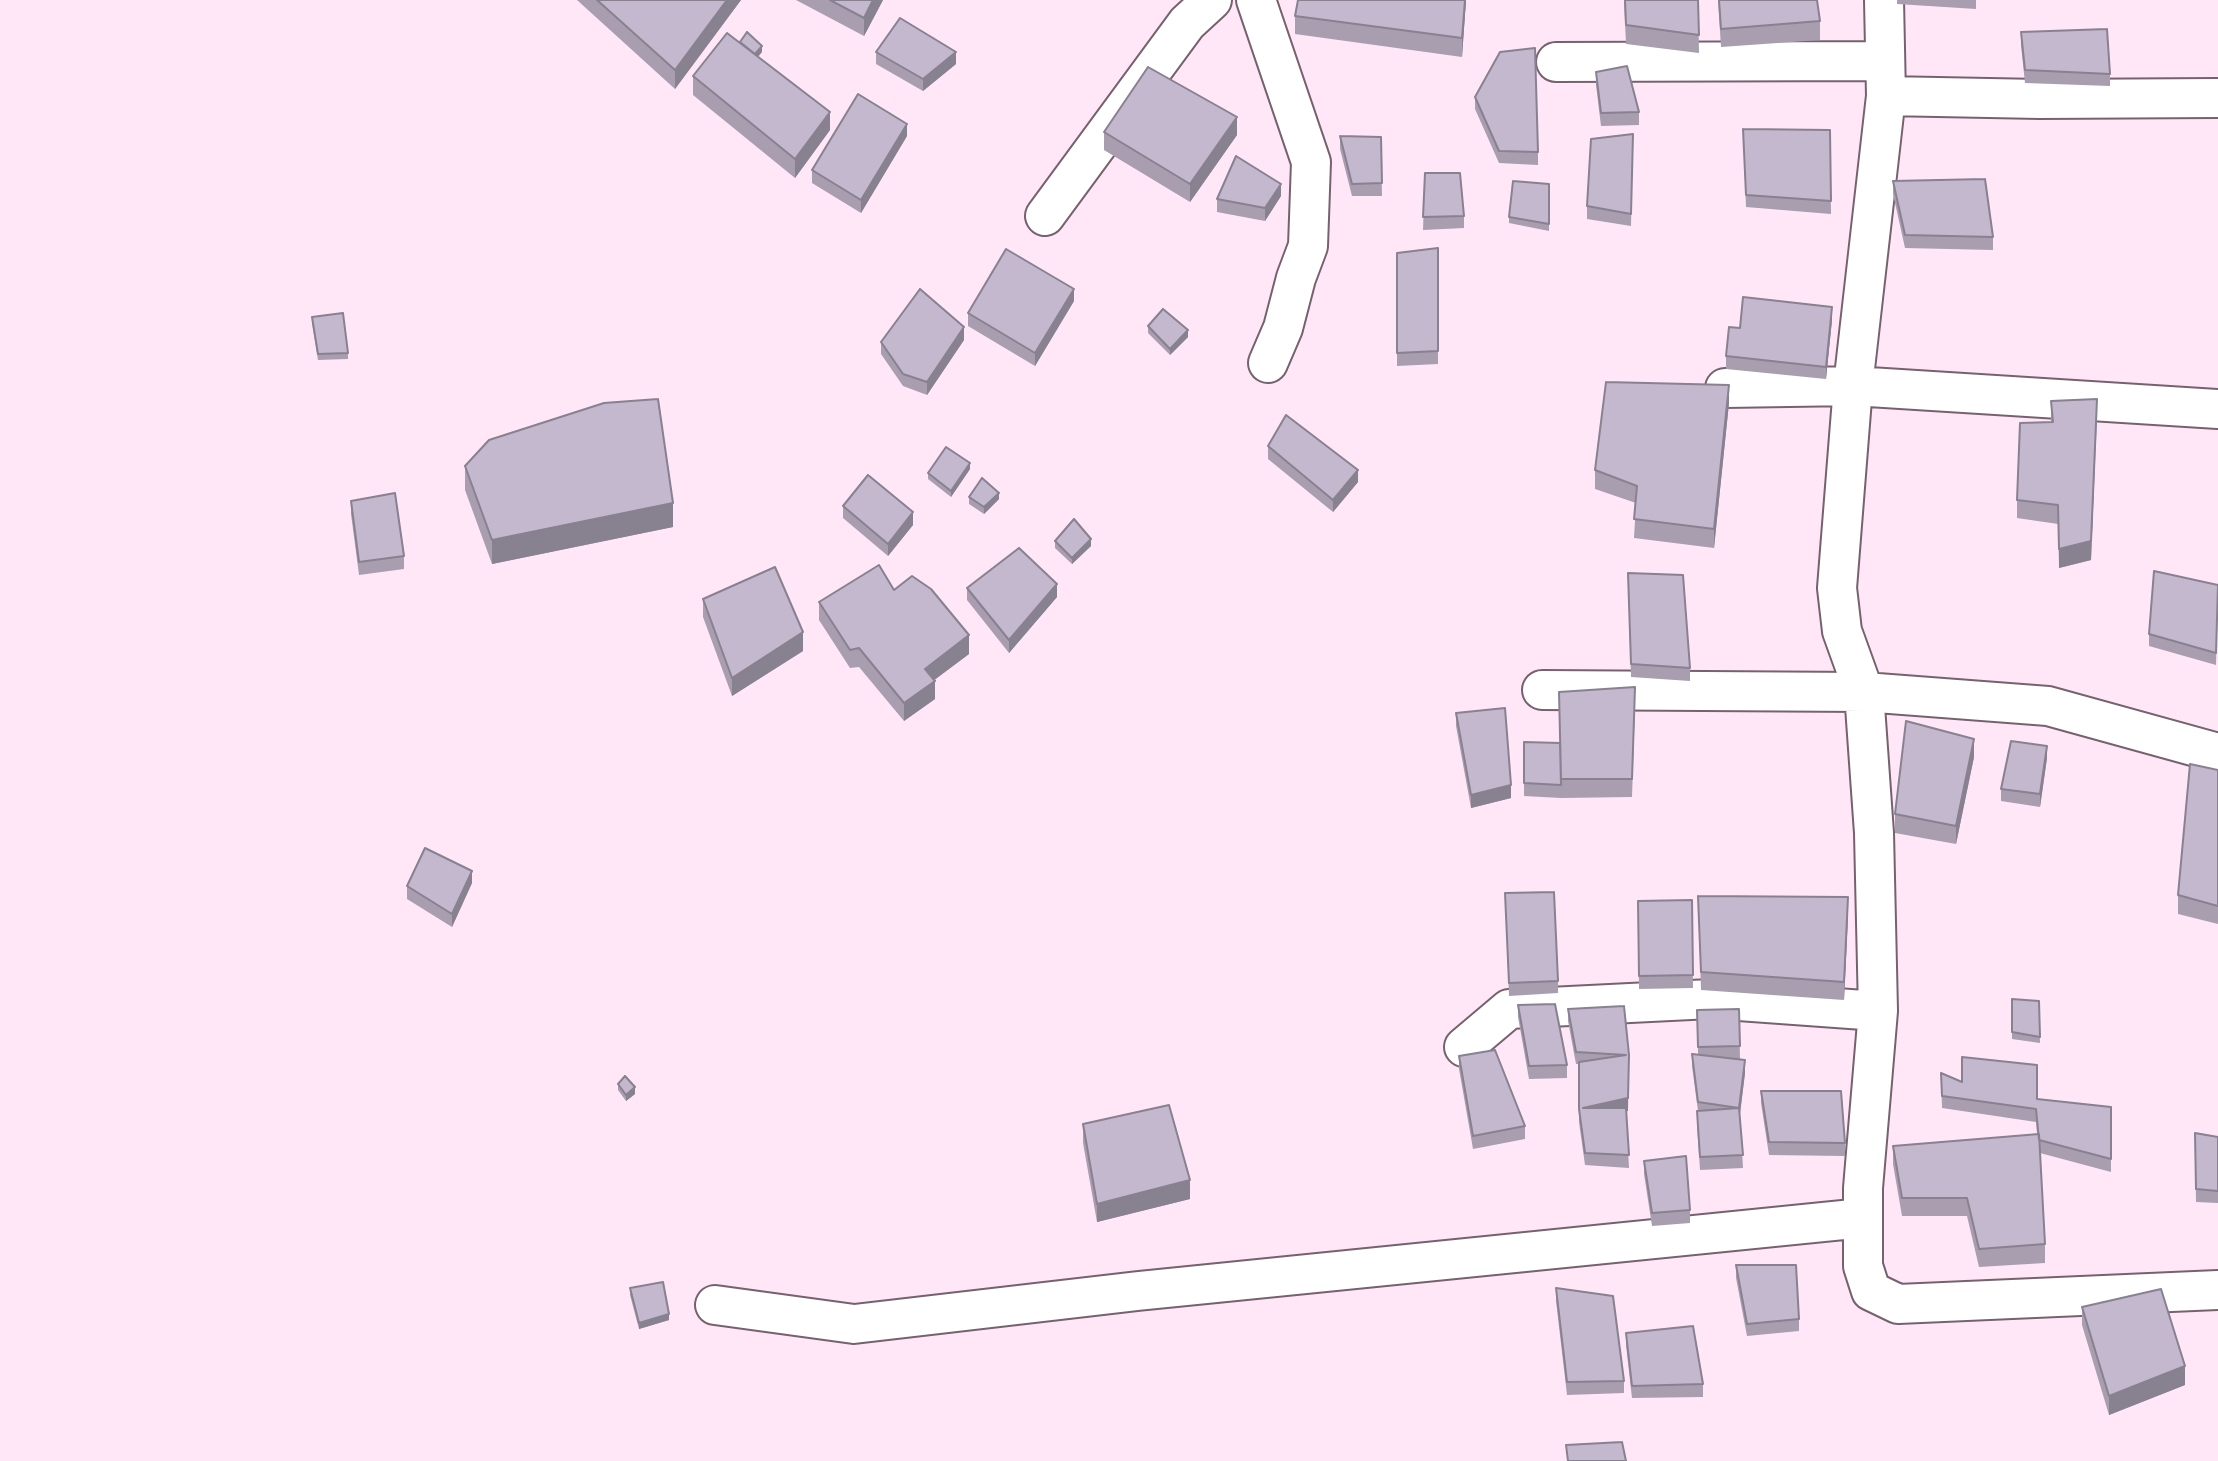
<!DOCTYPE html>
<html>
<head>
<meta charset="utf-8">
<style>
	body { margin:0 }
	canvas { display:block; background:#ffe7f7 }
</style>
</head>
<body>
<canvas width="2218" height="1461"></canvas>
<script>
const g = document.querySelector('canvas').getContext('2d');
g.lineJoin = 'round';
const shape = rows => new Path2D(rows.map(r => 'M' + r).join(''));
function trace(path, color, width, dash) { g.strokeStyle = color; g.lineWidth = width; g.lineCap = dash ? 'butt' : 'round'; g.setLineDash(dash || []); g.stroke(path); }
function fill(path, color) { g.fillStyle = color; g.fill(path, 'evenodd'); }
const minor = shape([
	[1256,0,1311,162,1308,246,1296,278,1283,328,1268,363],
	[1884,0,1886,96,1853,386,1837,588,1842,631,1864,692,2048,706,2218,753],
	[1556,62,1885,61],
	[1886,96,2040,99,2218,98],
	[1045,216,1187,23,1212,0],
	[1725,388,1853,386,2218,409],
	[1542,690,1864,692,1874,833,1878,1011,1863,1188,1863,1266,1871,1291,1898,1304,2218,1290],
	[1464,1047,1509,1009,1711,999,1878,1011],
	[715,1305,854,1324,1138,1291,1863,1218]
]);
trace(minor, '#76626f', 42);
trace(minor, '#fff', 38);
fill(shape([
	[577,0,741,0,675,89],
	[796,0,883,0,864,36],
	[1466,0,1462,57,1295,34,1295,16],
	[1624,0,1698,0,1699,53,1626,44],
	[1718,0,1817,0,1820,21,1820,40,1721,47],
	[1897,0,1976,0,1976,9,1897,4],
	[2021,32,2110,74,2110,86,2025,83,2021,45],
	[762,52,758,57,830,130,795,178,693,95,693,76],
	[876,52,956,64,923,91,876,64],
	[1596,72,1639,112,1639,125,1601,126,1596,85],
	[1475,97,1538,152,1538,165,1499,163,1475,109],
	[1743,129,1830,130,1831,214,1746,207],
	[1104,132,1237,135,1190,202,1104,150],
	[1633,134,1631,226,1587,219,1587,206],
	[907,136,861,213,812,183,812,170],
	[1340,136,1381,137,1382,196,1352,196,1340,149],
	[1425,173,1464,216,1464,228,1423,230],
	[1893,181,1993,237,1993,250,1905,248,1893,194],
	[1549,184,1549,231,1509,223,1509,217],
	[1281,196,1265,221,1217,212,1217,199],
	[1438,248,1438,364,1397,366,1397,253],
	[1074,301,1035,366,968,326,968,313],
	[312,317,348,353,348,359,318,360,312,323],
	[1832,320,1826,379,1726,369,1726,356,1740,328],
	[1148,326,1188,337,1170,355,1148,333],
	[964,340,927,395,903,386,881,354,881,342],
	[2051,401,2097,417,2091,560,2059,568,2058,524,2017,518,2017,500,2051,422],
	[1729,403,1714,548,1634,538,1636,503,1595,489,1595,470],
	[1268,446,1358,482,1333,512,1268,459],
	[465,466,673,527,492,564,465,490],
	[970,469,951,497,928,479,928,473],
	[969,497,999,499,984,514,969,504],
	[351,501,404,556,404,569,359,575,351,514],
	[843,506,913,525,888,556,843,518],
	[1055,541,1091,546,1072,564,1055,548],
	[1628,573,1690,668,1690,681,1631,677],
	[2218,585,2216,665,2149,646,2149,634],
	[967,588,1057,597,1009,653,967,600],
	[894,590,969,654,934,680,935,699,904,721,859,667,850,668,819,620,819,602],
	[703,599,803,651,732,696,703,617],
	[1635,705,1632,797,1561,798,1524,796,1524,742,1560,743],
	[1456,713,1511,798,1471,808,1456,726],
	[1974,757,1956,844,1895,833,1895,814],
	[2047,758,2040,807,2001,801,2001,789],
	[2218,770,2218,924,2178,914,2178,895],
	[472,883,452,927,407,899,407,886],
	[1505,893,1558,981,1558,993,1509,996],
	[1698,896,1848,915,1844,1000,1701,990],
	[1692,900,1693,988,1639,989,1638,901],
	[2012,999,2039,1001,2040,1043,2012,1039],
	[1518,1005,1567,1065,1567,1078,1529,1079,1518,1017],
	[1624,1006,1628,1111,1626,1111,1629,1168,1585,1165,1579,1122,1579,1064,1576,1064,1568,1021,1568,1009],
	[1739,1009,1740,1059,1734,1059,1745,1073,1740,1115,1743,1168,1700,1170,1697,1124,1698,1111,1692,1066,1692,1054,1698,1054,1697,1010],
	[1459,1056,1525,1126,1525,1139,1473,1149,1459,1069],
	[1941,1073,1962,1082,2037,1099,2111,1107,2111,1172,2040,1153,2045,1244,2045,1263,1979,1267,1967,1216,1902,1216,1893,1164,1893,1146,2037,1134,2036,1122,1942,1108],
	[618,1084,635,1094,626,1101,618,1090],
	[1761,1091,1845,1143,1845,1156,1769,1155,1761,1103],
	[1083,1124,1190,1199,1097,1222,1083,1143],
	[2195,1133,2218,1137,2218,1203,2196,1202],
	[1644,1161,1690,1210,1690,1223,1652,1226,1644,1174],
	[1736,1265,1799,1319,1799,1331,1747,1336,1736,1278],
	[630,1288,669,1320,639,1329,630,1295],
	[1556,1288,1624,1381,1624,1393,1567,1395,1556,1301],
	[2082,1307,2185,1385,2109,1415,2082,1325],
	[1626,1333,1703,1384,1703,1397,1632,1398,1626,1345]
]), '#a89eb0');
fill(shape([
	[727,0,741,0,675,89,675,70],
	[873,0,883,0,864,36,864,18],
	[1465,0,1466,0,1462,57,1462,38],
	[762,46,762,52,752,63,752,57],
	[956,52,956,64,923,91,923,79],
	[830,112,830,130,795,178,795,159],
	[1237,117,1237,135,1190,202,1190,184],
	[907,124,907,136,861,213,861,200],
	[1281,184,1281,196,1265,221,1265,208],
	[1074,289,1074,301,1035,366,1035,353],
	[1832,307,1832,320,1826,379,1826,367],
	[964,327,964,340,927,395,927,382],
	[1188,330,1188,337,1170,355,1170,349],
	[1729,385,1729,403,1714,548,1714,529],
	[2097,399,2091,560,2059,568,2059,549],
	[970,463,970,469,951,497,951,491],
	[1358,470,1358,482,1333,512,1333,500],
	[999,493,999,499,984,514,984,507],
	[673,503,673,527,492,564,492,540],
	[913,512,913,525,888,556,888,544],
	[1091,539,1091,546,1072,564,1072,558],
	[1057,584,1057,597,1009,653,1009,640],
	[803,632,803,651,732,696,732,678],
	[969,635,969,654,925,687,925,669],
	[935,681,935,699,904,721,904,703],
	[1974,739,1974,757,1956,844,1956,826],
	[2047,746,2047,758,2040,807,2040,794],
	[1511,785,1511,798,1471,808,1471,795],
	[472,871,472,883,452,927,452,914],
	[1848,897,1848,915,1844,1000,1844,982],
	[1629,1055,1628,1111,1583,1121,1583,1108],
	[1745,1060,1745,1073,1739,1120,1739,1108],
	[635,1087,635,1094,626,1101,626,1095],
	[1190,1180,1190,1199,1097,1222,1097,1204],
	[669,1314,669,1320,639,1329,639,1323],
	[2185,1366,2185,1385,2109,1415,2109,1396]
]), '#888190');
const building = shape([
	[597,0,727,0,675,70,597,0],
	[830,0,873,0,864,18,830,0],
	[1298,0,1465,0,1462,38,1295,16,1298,0],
	[1625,0,1698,0,1699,35,1626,25,1625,0],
	[1719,0,1817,0,1820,21,1721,29,1719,0],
	[900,18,956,52,923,79,876,52,900,18],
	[2107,29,2110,74,2025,70,2021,32,2107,29],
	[747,32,762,46,755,54,740,42,747,32],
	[727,33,830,112,795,159,693,76,727,33],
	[1535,48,1538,152,1499,151,1475,97,1500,52,1535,48],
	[1627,66,1639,112,1601,113,1596,72,1627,66],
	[1148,67,1237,117,1190,184,1104,132,1148,67],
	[858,94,907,124,861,200,812,170,858,94],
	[1743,129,1830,130,1831,201,1746,195,1743,129],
	[1633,134,1631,214,1587,206,1591,139,1633,134],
	[1340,136,1381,137,1382,183,1352,184,1340,136],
	[1236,156,1281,184,1265,208,1217,199,1236,156],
	[1425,173,1460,173,1464,216,1423,217,1425,173],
	[1985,179,1993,237,1905,235,1893,181,1985,179],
	[1513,181,1549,184,1549,224,1509,217,1513,181],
	[1438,248,1438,351,1397,353,1397,253,1438,248],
	[1006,249,1074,289,1035,353,968,313,1006,249],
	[920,289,964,327,927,382,903,374,881,342,920,289],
	[1743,297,1832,307,1826,367,1726,356,1729,327,1740,328,1743,297],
	[1163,309,1188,330,1170,349,1148,326,1163,309],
	[343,313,348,353,318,354,312,317,343,313],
	[1606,382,1729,385,1714,529,1634,519,1637,486,1595,470,1606,382],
	[658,399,673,503,492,540,465,466,489,440,604,403,658,399],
	[2097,399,2091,541,2059,549,2058,505,2017,500,2020,423,2053,422,2051,401,2097,399],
	[1286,415,1358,470,1333,500,1268,446,1286,415],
	[946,447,970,463,951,491,928,473,946,447],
	[868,475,913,512,888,544,843,506,868,475],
	[982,478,999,493,984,507,969,497,982,478],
	[395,493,404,556,359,562,351,501,395,493],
	[1074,519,1091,539,1072,558,1055,541,1074,519],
	[1019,548,1057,584,1009,640,967,588,1019,548],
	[879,565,894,590,912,576,931,589,969,635,925,669,935,681,904,703,859,648,850,650,819,602,879,565],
	[775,567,803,632,732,678,703,599,775,567],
	[2154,571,2218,585,2216,653,2149,634,2154,571],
	[1628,573,1683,575,1690,668,1631,664,1628,573],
	[1635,687,1632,779,1561,779,1559,692,1635,687],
	[1505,708,1511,785,1471,795,1456,713,1505,708],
	[1906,721,1974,739,1956,826,1895,814,1906,721],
	[2011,741,2047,746,2040,794,2001,789,2011,741],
	[1524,742,1560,743,1561,785,1524,783,1524,742],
	[2190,764,2218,770,2218,906,2178,895,2190,764],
	[425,848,472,871,452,914,407,886,425,848],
	[1554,892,1558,981,1509,983,1505,893,1554,892],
	[1698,896,1848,897,1844,982,1701,972,1698,896],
	[1692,900,1693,975,1639,976,1638,901,1692,900],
	[2012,999,2039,1001,2040,1037,2012,1032,2012,999],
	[1555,1004,1567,1065,1529,1066,1518,1005,1555,1004],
	[1624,1006,1629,1055,1628,1098,1583,1108,1626,1108,1629,1155,1585,1153,1579,1109,1579,1062,1626,1055,1576,1052,1568,1009,1624,1006],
	[1739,1009,1740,1046,1698,1047,1697,1010,1739,1009],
	[1495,1050,1525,1126,1473,1136,1459,1056,1495,1050],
	[1692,1054,1745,1060,1739,1108,1743,1155,1700,1157,1697,1111,1739,1108,1698,1102,1692,1054],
	[1962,1057,2037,1065,2037,1099,2111,1107,2111,1159,2039,1140,2036,1109,1942,1096,1941,1073,1962,1082,1962,1057],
	[625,1076,635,1087,626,1095,618,1084,625,1076],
	[1761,1091,1841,1091,1845,1143,1769,1142,1761,1091],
	[1169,1105,1190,1180,1097,1204,1083,1124,1169,1105],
	[2195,1133,2218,1137,2218,1191,2196,1189,2195,1133],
	[2039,1134,2045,1244,1979,1249,1967,1198,1902,1198,1893,1146,2039,1134],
	[1686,1156,1690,1210,1652,1213,1644,1161,1686,1156],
	[1736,1265,1796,1265,1799,1319,1747,1324,1736,1265],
	[663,1282,669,1314,639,1323,630,1288,663,1282],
	[1556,1288,1613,1296,1624,1381,1567,1382,1556,1288],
	[2161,1289,2185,1366,2109,1396,2082,1307,2161,1289],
	[1693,1326,1703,1384,1632,1386,1626,1333,1693,1326],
	[1622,1442,1626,1461,1568,1461,1566,1445,1622,1442]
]);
fill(building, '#c3b8cd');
trace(building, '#888190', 2);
</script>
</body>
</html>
